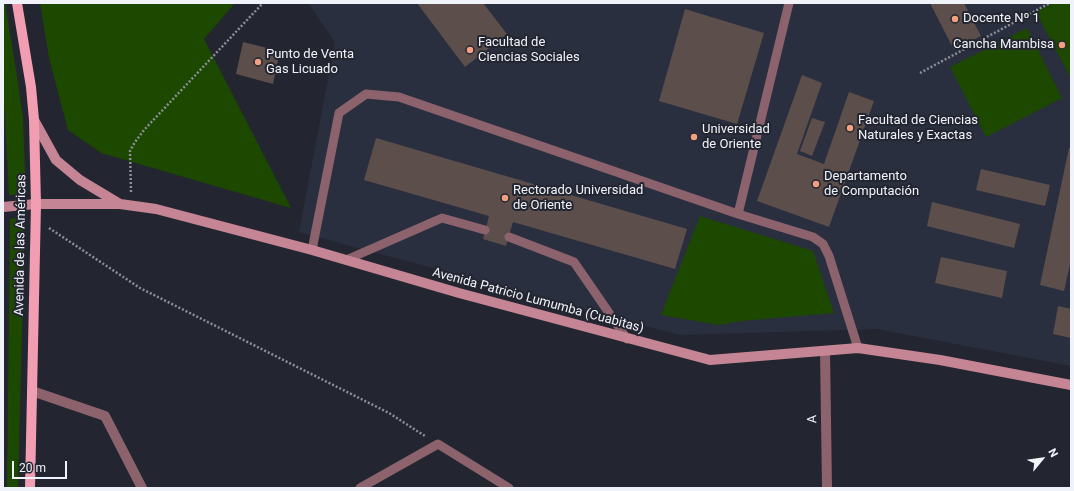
<!DOCTYPE html>
<html>
<head>
<meta charset="utf-8">
<style>
	body { margin:0 }
	#map { position:relative; width:1074px; height:491px; overflow:hidden; background:#232630; font-family:Roboto,sans-serif }
	canvas { display:block }
	.frame { position:absolute; inset:0; border:4px solid #f0f3fa; pointer-events:none }
	.north { position:absolute; left:1022px; top:439px; width:40px; height:40px; -webkit-text-stroke:3px #232630; paint-order:stroke; rotate:61deg; font-size:11px; font-weight:700; line-height:16px; text-align:center; color:#f0f3fa }
	.north::after { content:''; display:block; margin:auto; width:14px; height:18px; background:#f0f3fa; clip-path:polygon(50% 0,100% 100%,50% 72%,0 100%) }
	.scale { position:absolute; left:12px; top:461px; width:55px; height:18px; box-sizing:border-box; border:2px solid #f0f3fa; border-top:0; padding-left:5px; font-size:12px; line-height:14px; white-space:nowrap; color:#f0f3fa; -webkit-text-stroke:3px #232630; paint-order:stroke }
</style>
</head>
<body>
<div id="map">
<canvas width="1074" height="491"></canvas>
<div class="frame"></div>
<div class="north">N</div>
<div class="scale">20 m</div>
</div>
<script>
const g = document.querySelector('canvas').getContext('2d');
g.lineJoin = 'round';
function fill(path, color) { g.fillStyle = color; g.fill(path, 'evenodd'); }
const shape = rows => new Path2D(rows.map(r => 'M' + r).join(''));
function trace(path, color, width, dash) { g.strokeStyle = color; g.lineWidth = width; g.lineCap = dash ? 'butt' : 'round'; g.setLineDash(dash || []); g.stroke(path); }
function label(font, color, halo, rows, align = 'center') {
  g.font = font + ' Roboto,sans-serif'; g.lineWidth = 4; g.setLineDash([]); g.textBaseline = 'middle'; g.strokeStyle = halo; g.fillStyle = color; for (const [text, x, y, turn = 0] of rows) {
    g.save(); g.translate(x, y); g.rotate((+turn || 0) * Math.PI / 180); g.textAlign = isNaN(turn) ? turn : align; if (halo) g.strokeText(text, 0, 0); g.fillText(text, 0, 0); g.restore();
  }
}
fill(shape([
	[308,3,1071,3,1071,366,877,329,680,335,299,232,335,42]
]), '#2a2f3f');
fill(shape([
	[3,3,5,3,18,82,23,119,26,195,9,195,3,81],
	[40,3,235,3,204,39,291,208,101,153,68,130,49,58],
	[1053,3,1071,3,1071,79,1036,12],
	[1027,28,1062,98,986,137,950,67],
	[700,216,813,251,834,313,741,321,719,325,661,315],
	[25,217,18,488,7,488,10,219]
]), '#1c4800');
fill(shape([
	[417,3,483,3,507,34,465,67],
	[930,3,964,3,981,36,954,50],
	[685,9,764,33,737,124,659,101],
	[243,42,280,51,273,84,236,74],
	[802,75,822,83,797,154,824,164,849,92,874,101,829,227,757,201],
	[812,118,825,122,812,156,800,151],
	[376,138,687,229,675,269,513,222,506,246,483,239,489,216,364,180],
	[1069,148,1071,148,1071,260,1064,291,1040,285],
	[981,169,1050,185,1045,206,976,190],
	[932,202,1020,224,1014,248,927,226],
	[941,257,1007,271,1002,298,935,283],
	[1058,306,1071,309,1071,338,1053,334]
]), '#5c4e4a');
trace(shape([
	[920,73,1050,3],
	[131,192,130,151,135,142,144,130,263,3],
	[49,228,140,288,389,413,425,436]
]), '#8c8f97', 2.5, [2, 2]);
trace(shape([
	[738,214,789,3],
	[509,237,574,262,627,339],
	[312,250,339,113,366,94,399,97,738,214,813,237,823,244,829,256,858,348],
	[346,260,442,218,485,230],
	[360,488,438,444,509,488]
]), '#8c636c', 9);
trace(shape([
	[825,351,827,488],
	[32,391,105,416,142,488]
]), '#8c636c', 10);
trace(shape([
	[34,120,56,160,80,180,120,204],
	[3,207,36,204,120,204,156,209,312,250,459,293,710,360,858,348,940,360,1071,385]
]), '#c58594', 10);
trace(shape([
	[17,3,31,87,34,120,36,204,30,488]
]), '#f29eb2', 10);
for (const [x, y, r, color] of [
	[955,19,4,"#f2a080"],
	[1062,45,4,"#f2a080"],
	[470,50,4,"#f2a080"],
	[258,62,4,"#f2a080"],
	[850,128,4,"#f2a080"],
	[694,137,4,"#f2a080"],
	[816,184,4,"#f2a080"],
	[505,198,4,"#f2a080"]
]) { const dot = new Path2D(); dot.arc(x, y, r, 0, 2 * Math.PI); g.fillStyle = color; g.fill(dot); trace(dot, '#232630', 1.5); }
label('13px', '#f0f3fa', '#232630', [
	["Docente Nº 1",963,19],
	["Facultad de",478,43],
	["Ciencias Sociales",478,58],
	["Cancha Mambisa",1054,45,"right"],
	["Punto de Venta",266,55],
	["Gas Licuado",266,70],
	["Facultad de Ciencias",858,121],
	["Naturales y Exactas",858,136],
	["Universidad",702,130],
	["de Oriente",702,145],
	["Departamento",824,177],
	["de Computación",824,192],
	["Rectorado Universidad",513,191],
	["de Oriente",513,206]
], 'left');
label('13px', '#f0f3fa', '#232630', [
	["Avenida de las Américas",21,245,-89],
	["Avenida Patricio Lumumba (Cuabitas)",538,301,15],
	["A",813,419,-91]
]);
</script>
</body>
</html>
